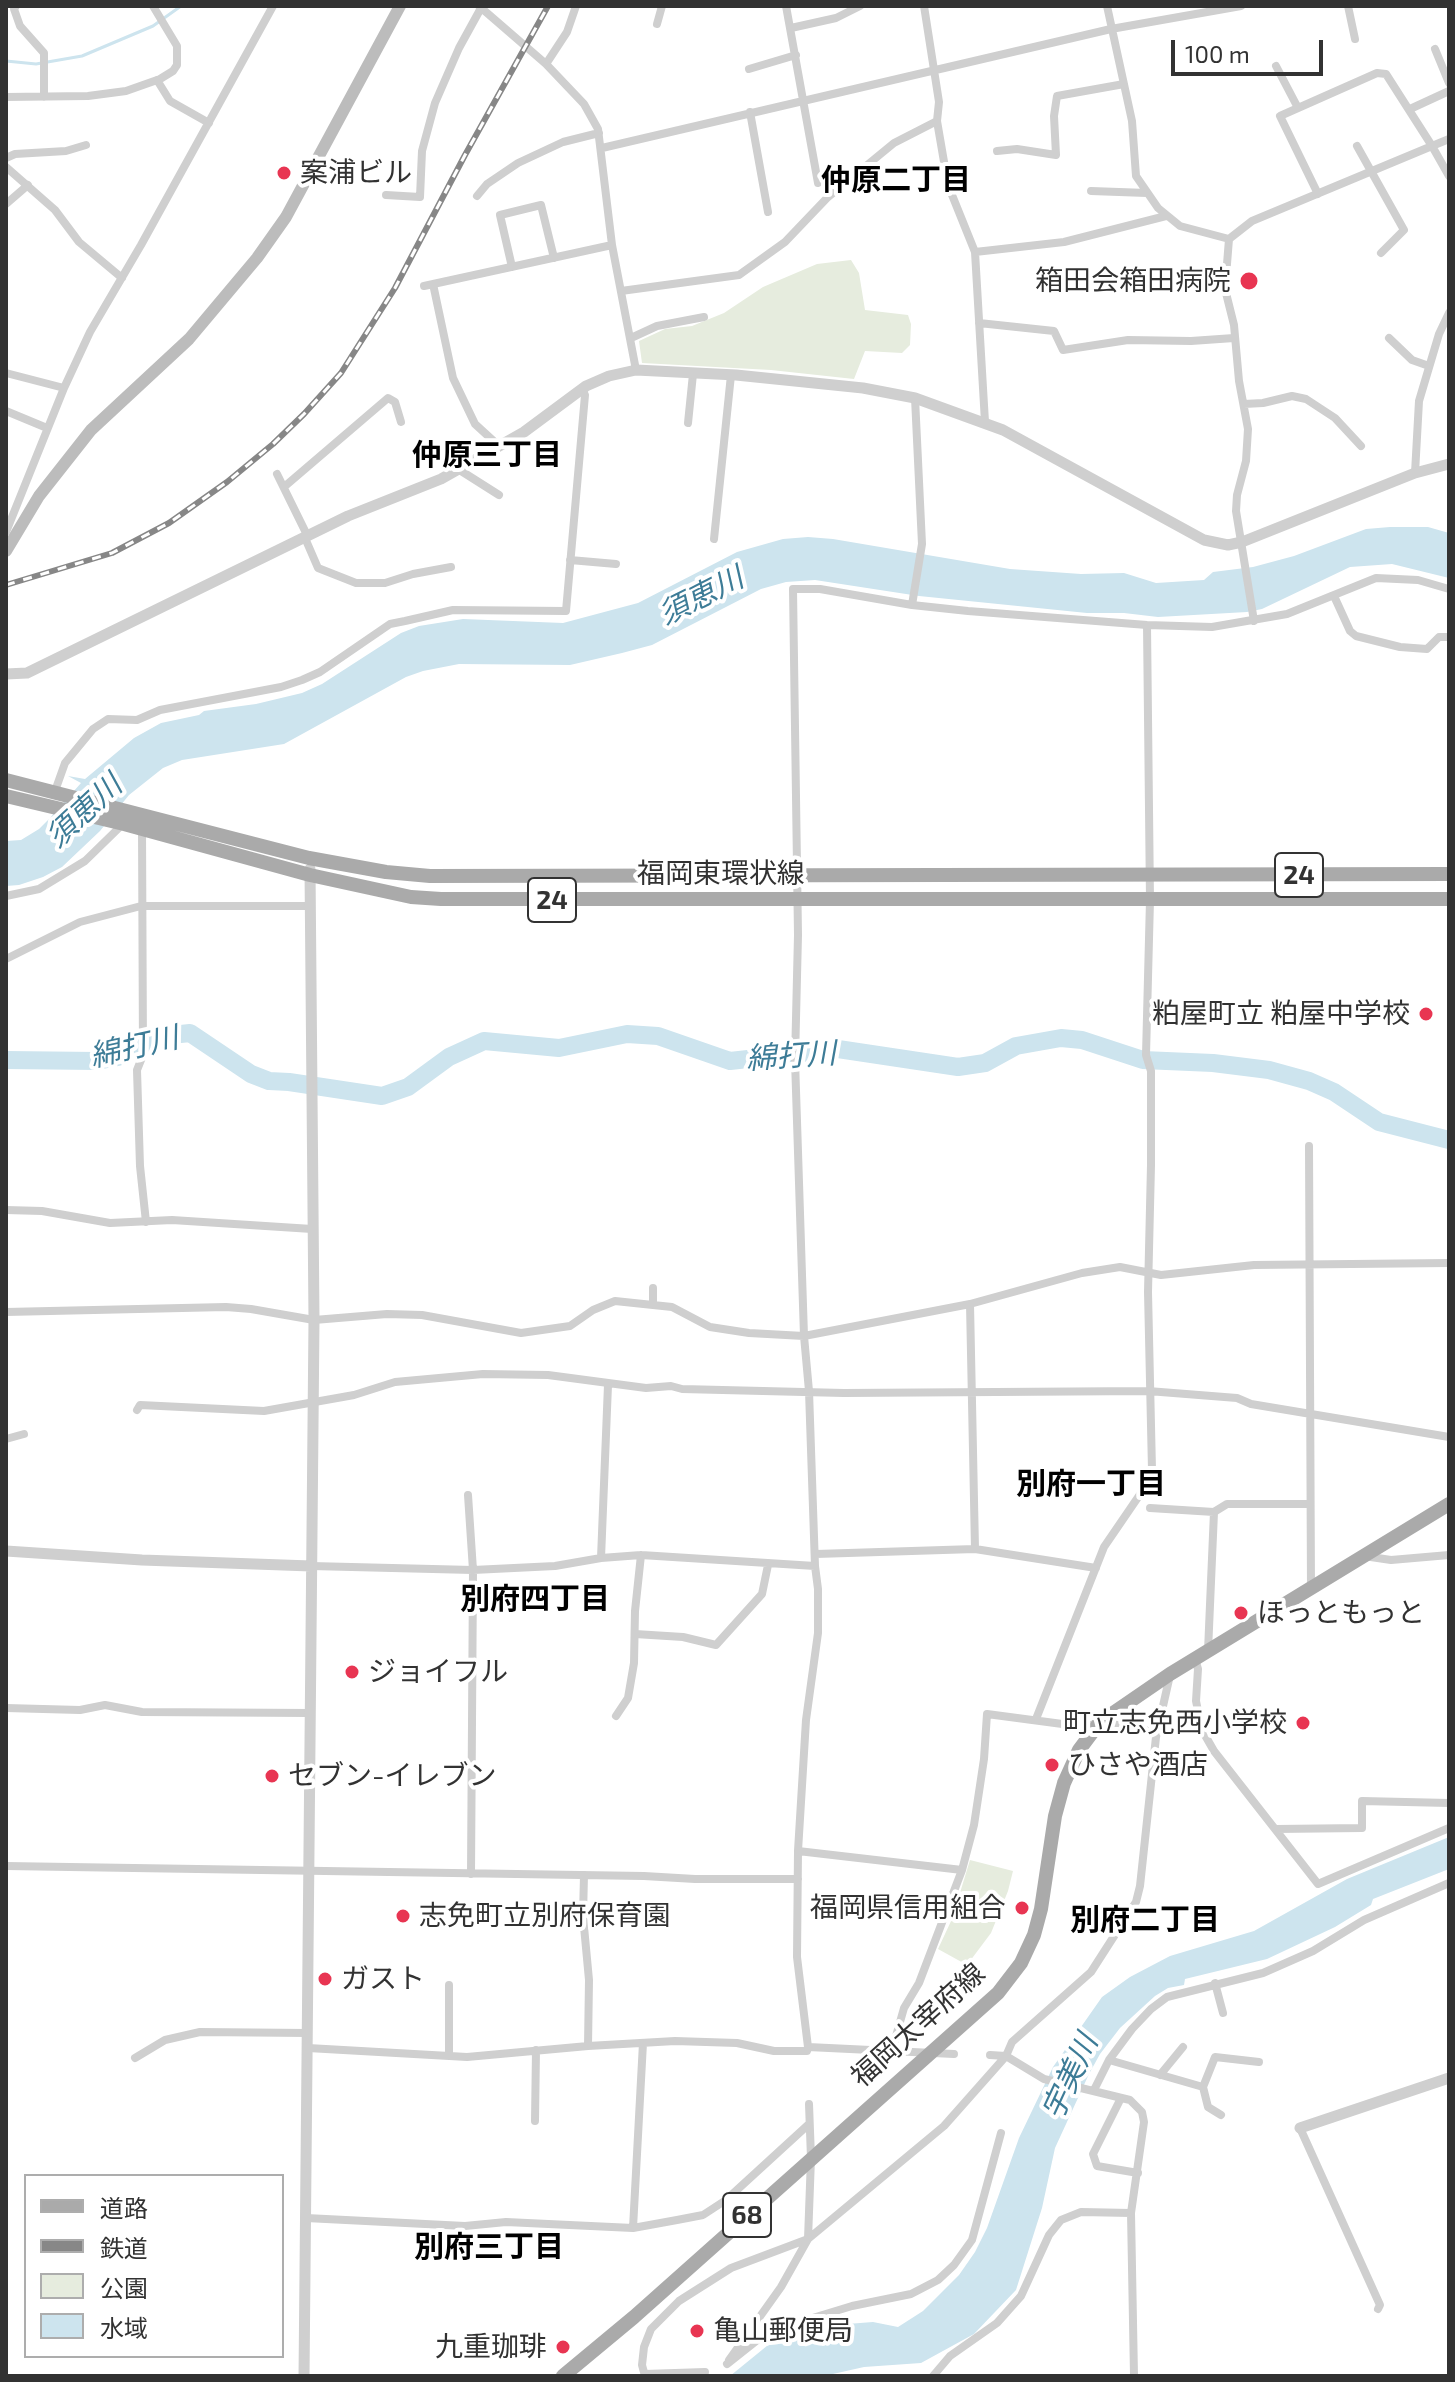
<!DOCTYPE html>
<html>
<head>
<meta charset="utf-8">
<style>
	body { margin:0 }
	#map { position:relative; width:1455px; height:2382px; overflow:hidden; background:#fff; font-family:"Exo 2","Noto Sans JP",sans-serif }
	canvas { display:block }
	.frame { position:absolute; inset:0; border:8px solid #323232; pointer-events:none }
	.legend { position:absolute; left:24px; top:2174px; width:260px; height:184px; box-sizing:border-box; background:#fff; border:2px solid #adadad; margin:0; padding:10px 14px; list-style:none; font-size:24px; color:#323232 }
	.legend li { display:flex; align-items:center; gap:16px; height:40px }
	.legend b { width:40px; border:2px solid #adadad }
	.scale { position:absolute; left:1171px; top:40px; width:152px; height:36px; box-sizing:border-box; border:4px solid #323232; border-top:0; padding-left:10px; font-size:24px; line-height:28px; white-space:nowrap; color:#323232; -webkit-text-stroke:6px #fff; paint-order:stroke }
</style>
</head>
<body>
<div id="map">
<canvas width="1455" height="2382"></canvas>
<div class="frame"></div>
<ul class="legend">
<li><b style="height:10px;background:#aaa"></b>道路</li>
<li><b style="height:10px;background:#878787"></b>鉄道</li>
<li><b style="height:22px;background:#e6ecde"></b>公園</li>
<li><b style="height:22px;background:#cde4ee"></b>水域</li>
</ul>
<div class="scale">100 m</div>
</div>
<script>
const g = document.querySelector('canvas').getContext('2d');
g.lineJoin = 'round';
function fill(path, color) { g.fillStyle = color; g.fill(path, 'evenodd'); }
const shape = rows => new Path2D(rows.map(r => 'M' + r).join(''));
function trace(path, color, width, dash) { g.strokeStyle = color; g.lineWidth = width; g.lineCap = dash ? 'butt' : 'round'; g.setLineDash(dash || []); g.stroke(path); }
function label(font, color, halo, rows, align = 'center') {
  g.font = font + ' "Exo 2","Noto Sans JP",sans-serif'; g.lineWidth = 8; g.setLineDash([]); g.textBaseline = 'middle'; g.strokeStyle = halo; g.fillStyle = color; for (const [text, x, y, turn = 0] of rows) {
    g.save(); g.translate(x, y); g.rotate((+turn || 0) * Math.PI / 180); g.textAlign = isNaN(turn) ? turn : align; if (halo) g.strokeText(text, 0, 0); g.fillText(text, 0, 0); g.restore();
  }
}
fill(shape([
	[851,260,859,273,865,310,908,315,911,324,910,345,902,353,865,351,854,379,771,370,642,363,639,341,665,329,692,326,724,313,763,287,817,264],
	[970,1860,1013,1871,1008,1891,991,1933,967,1965,938,1949,952,1919]
]), '#e6ecde');
fill(shape([
	[1390,527,1428,527,1449,533,1449,578,1392,564,1350,567,1262,609,1247,612,1158,617,1124,613,1087,613,919,596,815,580,786,582,761,589,652,645,622,653,570,665,459,664,423,671,406,677,284,744,182,760,163,768,129,795,100,831,62,867,43,877,19,885,6,886,6,841,21,840,39,829,49,819,81,783,68,776,85,779,134,738,161,723,199,715,204,711,256,704,302,693,322,684,401,633,419,626,463,619,563,623,638,603,737,552,783,539,808,537,833,539,1010,569,1081,574,1124,573,1156,583,1204,580,1213,572,1253,567,1294,556,1366,529],
	[1449,1837,1449,1869,1373,1899,1371,1905,1335,1927,1267,1959,1185,1979,1184,1985,1168,1988,1155,1996,1120,2028,1100,2054,1089,2074,1055,2148,1042,2208,1016,2290,974,2334,921,2363,864,2367,824,2376,730,2376,773,2341,796,2328,873,2322,898,2327,923,2311,959,2275,975,2252,987,2228,1019,2138,1053,2067,1102,1997,1130,1977,1170,1956,1254,1931,1347,1879]
]), '#cde4ee');
trace(shape([
	[6,61,36,64,82,56,153,26,181,6]
]), '#cde4ee', 3);
trace(shape([
	[6,1060,97,1061,118,1057,162,1036,190,1033,251,1074,269,1081,289,1082,382,1096,408,1087,449,1057,484,1041,559,1048,627,1034,658,1036,730,1061,838,1049,958,1067,985,1063,1016,1046,1061,1038,1082,1040,1143,1060,1213,1063,1269,1070,1309,1081,1334,1092,1379,1122,1449,1140]
]), '#cde4ee', 18);
trace(shape([
	[16,6,14,9,20,26,44,53,44,97],
	[479,6,546,64,584,104,598,129,612,245,636,370],
	[786,6,818,183],
	[924,6,939,102,937,121,948,185,975,252,985,422],
	[1107,6,1132,121,1136,176,1158,208,1180,226,1229,239],
	[1348,6,1355,39],
	[657,24,662,6],
	[791,28,836,18,860,6],
	[1435,49,1449,83],
	[546,64,567,32,576,6],
	[1276,66,1298,108],
	[749,69,796,55],
	[157,80,170,101,209,123],
	[6,97,88,96,126,91,160,79,173,71,177,65,177,46,153,6],
	[1410,109,1449,91],
	[750,112,768,212],
	[1357,146,1404,230,1381,253],
	[602,148,1111,29,1241,6],
	[997,151,1017,149,1056,155,1054,116,1057,96,1124,84],
	[6,158,15,154,66,151,86,145],
	[6,167,55,210,79,242,122,278],
	[1091,191,1147,193],
	[1318,194,1280,116,1377,73,1386,74,1432,146,1449,139],
	[386,195,420,197,422,151,435,103,459,48,481,8],
	[477,196,487,184,518,163,563,142,599,133],
	[6,204,28,185],
	[975,252,1064,242,1166,216],
	[512,267,500,215,541,205,554,258],
	[433,284,453,378,475,424,499,446],
	[424,286,612,245],
	[621,291,739,275,785,242,827,198,894,143,937,121],
	[979,323,1054,331,1063,350,1128,340,1191,341,1234,338],
	[631,338,657,326,704,317],
	[1389,338,1412,360,1429,366],
	[6,373,64,388],
	[1244,404,1263,403,1292,396,1306,399,1335,418,1361,446],
	[6,411,47,428],
	[688,423,693,374],
	[458,469,499,495],
	[1415,473,1419,401,1439,334,1449,313],
	[277,474,308,537],
	[284,487,388,398,395,402,401,422],
	[6,532,64,388,90,332,141,245,273,6],
	[305,538,318,568,356,583,385,583,413,574,451,567],
	[714,539,731,375],
	[570,560,616,564],
	[1334,596,1350,631,1356,636,1400,647,1427,649,1439,637,1449,637],
	[912,605,922,544,915,398],
	[1254,621,1236,511,1237,495,1246,461,1248,429,1239,381,1234,325,1225,289,1229,239,1252,221,1432,146,1449,176],
	[55,791,65,763,93,729,108,719,137,720,160,710,281,687,302,680,320,672,390,624,405,621,453,610,566,611,585,395,582,389],
	[142,828,143,1055,137,1070,140,1166,146,1222],
	[6,896,39,889,85,861,125,822],
	[6,959,80,922,141,906,311,906],
	[1309,1146,1311,1589],
	[6,1210,42,1211,110,1223,172,1220,312,1229],
	[653,1304,653,1288],
	[970,1304,975,1549],
	[6,1312,226,1307,251,1309,314,1320,387,1314,422,1315,521,1333,570,1326,593,1310,615,1301,672,1307,710,1327,749,1333,804,1336,970,1304,1082,1273,1120,1267,1161,1275,1254,1265,1449,1263],
	[137,1410,140,1405,264,1411,354,1395,395,1382,483,1374,548,1375,646,1388,671,1386,682,1389,844,1393,1148,1391,1237,1398,1251,1404,1449,1437],
	[6,1439,24,1434],
	[468,1495,473,1570,471,1874],
	[1150,1508,1214,1512,1227,1504,1310,1504],
	[816,1554,975,1549,1096,1568],
	[1364,1556,1391,1560,1449,1555],
	[601,1558,608,1385],
	[311,1566,473,1570,555,1566,601,1558,641,1555,815,1566],
	[635,1634,683,1637,716,1645,762,1594,768,1565],
	[1208,1651,1214,1512],
	[1195,1659,1198,1669,1196,1701,1202,1730,1214,1751,1318,1884,1449,1828],
	[6,1708,80,1710,105,1705,142,1712,310,1713],
	[616,1716,628,1698,634,1663,635,1611,641,1555],
	[1036,1719,1104,1547,1143,1490,1152,1470,1148,1292,1151,1165,1151,1071,1146,1055,1150,900,1147,625],
	[1276,1829,1362,1828,1362,1801,1449,1803],
	[798,1851,962,1870],
	[6,1866,644,1876,695,1879,798,1879],
	[584,1875,583,1916,589,1980,588,2046],
	[1215,1983,1223,2013],
	[308,2048,467,2057,588,2046,675,2041,737,2043,774,2051,807,2051,808,2047],
	[892,2050,904,2008,919,1983,962,1870,974,1825,984,1759,987,1714,1085,1727,1100,1722,1157,1732],
	[954,2054,808,2047,797,1957,798,1851,806,1720,818,1633,818,1589,815,1566,809,1391,804,1336,795,1060,798,935,793,589,820,589,912,605,968,611,1147,625,1212,627,1287,614,1376,578,1418,580,1449,589],
	[990,2055,1006,2056,1044,2079,1130,2100,1142,2112,1144,2122,1131,2213,1134,2376],
	[449,2056,449,1985],
	[135,2058,165,2040,200,2032,308,2033],
	[1109,2060,1203,2087,1215,2057,1259,2062],
	[1160,2075,1183,2047],
	[1203,2087,1208,2107,1221,2115],
	[1094,2090,1109,2060,1132,2029,1151,2009,1167,1997,1263,1973,1313,1951,1364,1920,1449,1883],
	[1121,2098,1093,2154,1097,2166,1138,2173],
	[535,2121,536,2050],
	[1300,2128,1380,2305,1378,2309],
	[306,2218,465,2226,506,2222,633,2228,677,2220,703,2215,726,2200,809,2124],
	[633,2228,643,2043],
	[729,2360,781,2287,808,2239,811,2158,809,2104],
	[727,2364,756,2341,783,2327,852,2306,911,2294,938,2280,954,2265,972,2240,1001,2133],
	[645,2374,705,2372],
	[645,2376,642,2365,644,2347,651,2329,679,2301,731,2268,808,2239,944,2126,1006,2056,1012,2042,1091,1972,1136,1902,1140,1886,1156,1737,1170,1675],
	[933,2376,950,2356,997,2323,1021,2296,1049,2235,1061,2220,1081,2212,1131,2213]
]), '#cfcfcf', 8);
trace(shape([
	[6,674,27,673,348,516,441,479,524,432,586,386,609,376,636,370,736,375,863,388,915,398,1003,430,1204,540,1228,545,1242,542,1415,473,1449,464],
	[6,1551,142,1560,311,1566],
	[1300,2128,1449,2078],
	[304,2376,314,1320,310,869]
]), '#cfcfcf', 11);
trace(shape([
	[6,551,39,496,91,430,189,339,257,258,286,217,400,6]
]), '#bcbcbc', 12);
trace(shape([
	[6,780,309,858,386,872,430,876,1449,874],
	[6,796,124,824,310,875,411,897,441,899,1449,899],
	[563,2376,634,2317,998,1993,1021,1963,1034,1935,1041,1909,1055,1816,1064,1783,1079,1750,1100,1722,1170,1674,1449,1504]
]), '#aaa', 14);
const rail = shape([
	[6,585,112,553,169,523,227,482,273,444,304,414,341,373,395,288,465,155,548,6]
]);
trace(rail, '#878787', 6);
trace(rail, '#fff', 3, [9]);
for (const [x, y, r, color] of [
	[284,173,8,"#e83552"],
	[1249,281,10,"#e83552"],
	[1426,1014,8,"#e83552"],
	[1241,1613,8,"#e83552"],
	[352,1672,8,"#e83552"],
	[1303,1723,8,"#e83552"],
	[1052,1765,8,"#e83552"],
	[272,1776,8,"#e83552"],
	[1022,1908,8,"#e83552"],
	[403,1916,8,"#e83552"],
	[325,1979,8,"#e83552"],
	[697,2331,8,"#e83552"],
	[563,2347,8,"#e83552"]
]) { const dot = new Path2D(); dot.arc(x, y, r, 0, 2 * Math.PI); g.fillStyle = color; g.fill(dot); trace(dot, '#fff', 3); }
for (const [x, y, w] of [
	[1299,875,48],
	[552,900,48],
	[747,2215,48]
]) { const box = new Path2D(); box.roundRect(x - w / 2, y - 22, w, 44, 6); g.fillStyle = '#fff'; g.fill(box); trace(box, '#323232', 2); }
label('bold 26px', '#323232', null, [
	["24",1299,875],
	["24",552,900],
	["68",747,2215]
]);
label('28px', '#323232', '#fff', [
	["案浦ビル",300,173],
	["箱田会箱田病院",1231,281,"right"],
	["粕屋町立 粕屋中学校",1410,1014,"right"],
	["ほっともっと",1257,1613],
	["ジョイフル",368,1672],
	["町立志免西小学校",1287,1723,"right"],
	["ひさや酒店",1068,1765],
	["セブン-イレブン",288,1776],
	["福岡県信用組合",1006,1908,"right"],
	["志免町立別府保育園",419,1916],
	["ガスト",341,1979],
	["亀山郵便局",713,2331],
	["九重珈琲",547,2347,"right"]
], 'left');
label('28px', '#323232', '#fff', [
	["福岡東環状線",721,874],
	["福岡太宰府線",918,2025,-42]
]);
label('bold 30px', '#000', '#fff', [
	["仲原二丁目",896,180],
	["仲原三丁目",487,455],
	["別府一丁目",1091,1484],
	["別府四丁目",535,1599],
	["別府二丁目",1145,1920],
	["別府三丁目",489,2247]
]);
label('italic 30px', '#3d7c97', '#fff', [
	["須恵川",701,596,-27],
	["須恵川",84,811,-43],
	["綿打川",134,1047,-13],
	["綿打川",791,1056,-4],
	["宇美川",1070,2077,-65]
]);
</script>
</body>
</html>
